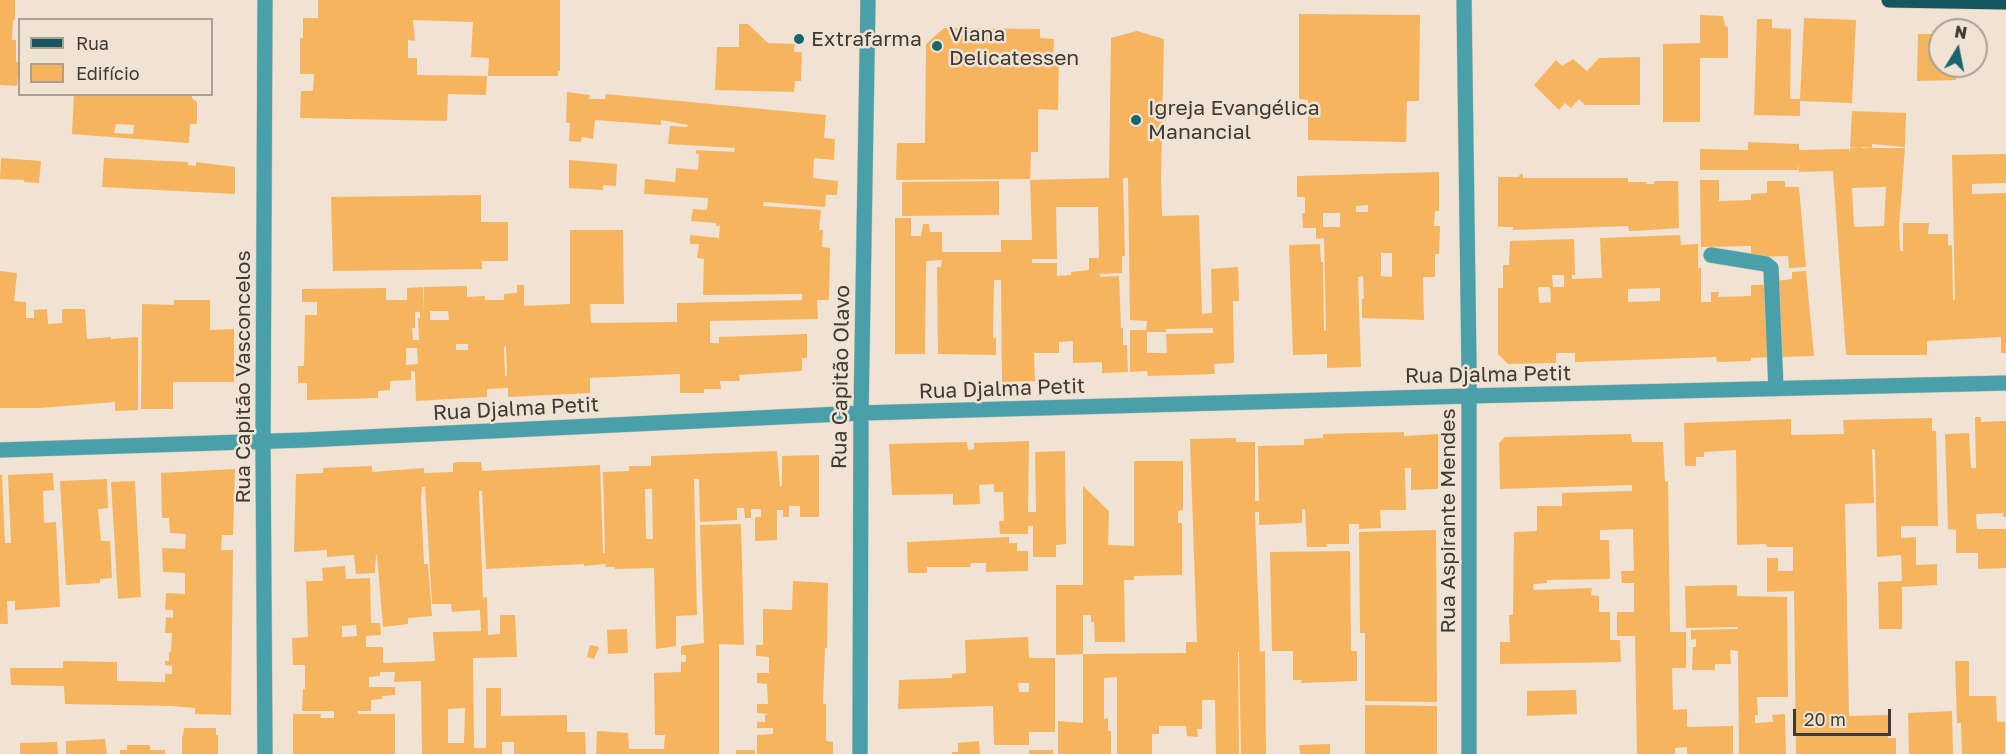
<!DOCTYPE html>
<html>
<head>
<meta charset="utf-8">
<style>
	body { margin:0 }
	#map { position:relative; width:2006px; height:754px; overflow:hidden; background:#f0e3d3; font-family:"Golos Text",sans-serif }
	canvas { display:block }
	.legend { position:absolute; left:18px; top:18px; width:195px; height:78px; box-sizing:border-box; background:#f0e3d3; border:2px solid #a99f93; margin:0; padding:8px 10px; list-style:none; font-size:18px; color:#3f3a34 }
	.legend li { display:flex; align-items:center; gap:12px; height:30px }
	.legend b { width:30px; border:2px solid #a99f93 }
	.north { position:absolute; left:1928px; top:18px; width:60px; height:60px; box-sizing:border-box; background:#f0e3d3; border:2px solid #a99f93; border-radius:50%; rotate:10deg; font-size:16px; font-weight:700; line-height:24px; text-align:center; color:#3f3a34 }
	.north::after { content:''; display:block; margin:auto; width:21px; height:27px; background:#19656e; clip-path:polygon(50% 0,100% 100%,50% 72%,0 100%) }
	.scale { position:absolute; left:1793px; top:709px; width:98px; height:27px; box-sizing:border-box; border:3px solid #3f3a34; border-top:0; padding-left:8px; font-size:18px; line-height:21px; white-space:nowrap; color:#3f3a34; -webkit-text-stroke:4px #f0e3d3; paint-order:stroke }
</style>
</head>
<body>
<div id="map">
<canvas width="2006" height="754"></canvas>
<ul class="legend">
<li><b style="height:8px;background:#16575f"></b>Rua</li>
<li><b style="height:16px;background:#f5b45d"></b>Edifício</li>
</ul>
<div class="north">N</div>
<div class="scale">20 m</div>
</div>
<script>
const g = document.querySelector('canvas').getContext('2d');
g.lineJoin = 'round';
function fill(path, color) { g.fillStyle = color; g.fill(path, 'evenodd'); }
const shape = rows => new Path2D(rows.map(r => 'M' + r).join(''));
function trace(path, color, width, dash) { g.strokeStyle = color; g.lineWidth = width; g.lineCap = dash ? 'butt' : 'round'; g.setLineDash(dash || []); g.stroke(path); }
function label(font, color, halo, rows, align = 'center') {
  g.font = font + ' "Golos Text",sans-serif'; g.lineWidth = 5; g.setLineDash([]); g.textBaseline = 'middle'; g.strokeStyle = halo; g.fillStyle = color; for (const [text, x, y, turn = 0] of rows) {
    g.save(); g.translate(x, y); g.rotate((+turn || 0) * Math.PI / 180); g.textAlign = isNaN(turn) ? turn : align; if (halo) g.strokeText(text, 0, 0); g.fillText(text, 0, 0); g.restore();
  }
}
fill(shape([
	[0,0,15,0,15,20,13,20,12,40,16,40,16,62,19,62,17,86,0,85],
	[318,0,560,0,560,71,558,71,558,76,488,76,489,58,471,57,473,22,413,20,415,41,408,40,408,58,417,58,417,75,487,76,486,95,448,94,447,121,300,118,301,91,313,91,314,74,300,74,300,38,303,38,303,18,318,18],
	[1299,14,1420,15,1419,101,1407,101,1406,142,1308,140,1308,100,1299,99],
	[1700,15,1723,16,1725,26,1728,27,1728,58,1700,58,1700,122,1663,122,1663,44,1700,43],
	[1804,18,1856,20,1852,103,1800,101,1800,116,1754,115,1757,19,1772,19,1772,28,1791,29,1790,99,1800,99],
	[739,24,748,24,768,43,795,44,794,52,802,52,801,81,795,81,794,92,715,90,717,47,739,47],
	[944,28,1040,29,1040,38,1054,39,1053,59,1059,59,1058,110,1038,109,1038,152,1031,152,1030,179,896,180,897,143,925,143,926,44],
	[1137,31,1164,39,1161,178,1162,216,1199,215,1202,314,1212,313,1211,269,1238,267,1239,301,1233,301,1234,363,1214,364,1215,374,1148,376,1147,371,1130,372,1130,330,1146,330,1147,321,1130,320,1128,178,1123,178,1125,256,1122,256,1122,273,1100,274,1100,277,1119,276,1121,328,1123,328,1123,345,1127,345,1128,372,1102,373,1102,362,1073,363,1073,341,1059,342,1059,353,1034,353,1035,381,1002,382,1001,280,994,280,993,338,996,338,996,355,938,354,937,267,941,267,942,260,926,261,925,354,895,354,895,218,911,218,911,236,921,236,923,224,929,224,930,232,942,232,942,252,1001,252,1001,240,1032,240,1030,180,1109,178,1111,38],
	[1056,207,1098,207,1099,258,1089,258,1089,270,1071,272,1071,275,1057,276,1057,263,1032,263,1032,259,1057,259],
	[1213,328,1213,333,1166,334,1167,353,1147,353,1147,332,1166,332,1166,329],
	[1918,34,1940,34,1940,66,1956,66,1956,80,1917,81],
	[1640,57,1640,105,1585,105,1579,99,1571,108,1565,103,1559,110,1534,85,1556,60,1562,66,1573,59,1587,71,1599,58],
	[567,92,590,95,589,99,605,99,606,94,826,115,824,138,835,139,834,160,814,158,813,178,838,181,837,195,826,195,825,207,764,202,763,206,821,210,819,230,823,230,822,247,830,248,829,300,817,300,818,319,710,321,710,343,719,343,719,337,807,334,807,358,802,358,802,371,739,375,740,381,720,381,721,389,704,389,704,393,680,393,680,374,590,378,590,393,508,397,508,388,487,389,487,397,416,401,415,372,411,371,411,380,390,381,390,390,378,391,378,398,307,400,307,383,298,383,298,366,304,366,305,315,317,315,317,302,302,302,302,289,386,288,386,300,407,300,407,288,423,287,424,312,424,287,467,286,467,297,485,296,485,300,504,300,504,294,517,293,517,285,524,285,524,306,570,304,570,230,623,230,624,304,590,304,591,323,677,322,677,303,802,300,802,294,703,295,704,259,697,258,699,244,690,244,690,235,719,238,720,226,716,226,716,223,691,221,693,209,707,210,708,198,644,194,645,179,675,182,676,168,698,170,699,154,696,154,696,150,734,152,735,148,668,144,670,126,687,127,688,125,661,120,661,125,595,120,593,139,582,137,581,142,569,141,570,123,566,123],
	[430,311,448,311,449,320,430,320],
	[415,312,420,312,420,318,418,318,419,340,413,340,412,328,415,328],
	[456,344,468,344,468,350,456,350],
	[506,346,507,376,505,376,504,347],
	[406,348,417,348,418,364,406,365],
	[74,94,192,94,192,98,197,102,197,124,190,124,189,143,72,134],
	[116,124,134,125,133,134,114,133],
	[1852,111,1906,113,1905,147,1872,144,1872,148,1861,147,1861,148,1905,148,1899,227,1900,251,1903,251,1903,223,1929,223,1928,234,1948,234,1948,246,1952,245,1953,300,1955,300,1952,155,2006,154,2006,183,1972,184,1972,194,2006,193,2006,353,2001,353,2001,337,1927,341,1927,355,1846,355,1833,171,1799,172,1798,164,1798,170,1700,170,1700,149,1748,150,1748,142,1799,144,1799,150,1849,149,1849,155,1850,148,1859,148,1850,147],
	[1886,187,1884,226,1854,227,1852,188],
	[1,158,41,161,39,183,24,182,24,180,0,179],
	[104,158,188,162,188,165,196,166,196,162,235,167,235,194,102,187],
	[569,160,617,164,616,186,603,185,603,190,569,188],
	[1439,172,1439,211,1435,211,1434,224,1434,226,1440,226,1439,254,1435,254,1435,277,1423,277,1424,320,1362,318,1362,299,1364,299,1363,276,1358,277,1361,367,1327,368,1327,354,1293,355,1289,245,1320,244,1321,262,1323,262,1324,331,1326,331,1324,238,1316,239,1316,228,1303,228,1302,213,1305,213,1305,197,1297,197,1297,176],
	[1368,205,1368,212,1356,212,1356,206],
	[1323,213,1340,213,1340,227,1323,227],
	[1381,253,1392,253,1392,277,1381,276],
	[1520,174,1523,174,1523,178,1628,178,1628,182,1646,182,1646,184,1654,184,1654,181,1678,181,1679,228,1635,231,1629,231,1628,226,1513,230,1513,227,1498,227,1498,177,1519,177],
	[1700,180,1719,180,1719,201,1751,200,1751,194,1767,193,1767,181,1785,181,1785,187,1799,187,1806,267,1789,268,1788,256,1751,257,1751,246,1701,247],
	[999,181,999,215,902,216,902,182],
	[481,195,481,222,508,222,508,261,482,261,482,269,333,271,331,197],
	[1680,235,1681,245,1698,244,1698,268,1701,268,1701,302,1711,302,1711,292,1719,292,1718,297,1751,296,1751,285,1768,285,1770,357,1751,358,1751,361,1717,362,1716,357,1575,362,1575,353,1556,353,1556,363,1508,364,1498,354,1498,288,1503,288,1503,265,1509,265,1510,241,1574,239,1575,275,1572,275,1572,279,1599,278,1602,278,1600,238],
	[1552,275,1564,275,1564,287,1553,287],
	[1538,287,1550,287,1551,302,1539,303],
	[1660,288,1660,301,1628,302,1628,289],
	[0,271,17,273,14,301,26,302,26,318,34,318,34,310,47,309,48,324,62,323,62,309,85,309,87,339,111,337,111,339,138,337,138,410,115,411,115,402,40,408,0,408],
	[1806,271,1814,356,1779,357,1776,281,1792,279,1792,272],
	[174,300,210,300,210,330,234,329,234,382,173,382,173,409,141,409,142,304,174,305],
	[1975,417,1981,417,1981,422,2006,421,2006,517,2003,517,2003,513,1976,514,1977,529,2006,529,2006,568,1978,569,1978,553,1956,553,1956,530,1948,529,1945,434,1969,433,1971,468,1976,468],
	[1932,418,1932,431,1936,431,1938,526,1901,526,1901,538,1916,537,1916,565,1937,564,1937,585,1902,587,1902,629,1879,629,1878,582,1902,581,1901,555,1877,557,1875,450,1872,449,1874,503,1845,504,1849,716,1888,715,1888,738,1896,738,1896,754,1796,754,1794,591,1767,592,1767,558,1778,558,1778,571,1793,571,1793,547,1767,547,1766,544,1737,545,1736,450,1704,452,1704,457,1696,457,1696,466,1685,466,1684,423,1791,419,1791,435,1844,434,1843,420],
	[1404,432,1404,436,1438,434,1438,489,1411,490,1411,468,1405,468,1406,510,1380,510,1381,528,1359,529,1359,524,1349,524,1349,544,1326,544,1327,547,1307,547,1305,509,1302,509,1302,523,1259,525,1259,512,1255,512,1260,652,1265,651,1266,754,1241,754,1239,652,1238,652,1239,754,1216,754,1215,700,1202,700,1202,729,1197,729,1198,737,1187,736,1186,726,1159,726,1159,734,1152,734,1152,754,1117,754,1117,677,1104,678,1104,719,1108,718,1108,731,1111,731,1111,754,1058,754,1058,721,1083,723,1083,654,1056,655,1056,585,1083,585,1083,486,1109,511,1108,545,1134,546,1134,461,1183,461,1183,510,1178,511,1178,523,1182,523,1182,575,1134,576,1134,580,1124,580,1125,642,1095,642,1094,622,1091,622,1091,615,1083,615,1083,654,1186,653,1186,642,1197,642,1190,439,1236,438,1236,442,1255,442,1255,501,1259,501,1258,446,1304,445,1304,439,1323,438,1323,434],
	[1631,434,1632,442,1663,442,1665,482,1668,481,1670,632,1686,632,1686,668,1673,668,1672,669,1673,710,1687,709,1687,727,1733,726,1733,754,1687,754,1687,747,1675,748,1675,754,1637,754,1635,636,1617,636,1617,612,1634,612,1634,583,1622,583,1621,571,1634,571,1633,529,1600,530,1600,540,1609,540,1610,579,1547,580,1547,583,1534,584,1533,585,1534,590,1592,588,1591,595,1599,596,1599,612,1610,612,1610,640,1620,640,1621,662,1500,664,1500,642,1510,642,1509,615,1513,615,1514,532,1537,531,1537,506,1562,506,1562,493,1632,491,1632,485,1500,489,1499,443,1505,437],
	[1029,441,1028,512,1036,512,1035,452,1065,451,1066,544,1056,545,1056,557,1033,557,1033,526,1028,526,1028,534,1000,534,999,521,1004,521,1003,492,994,492,994,484,979,485,980,504,953,505,953,494,892,495,889,444,967,442,968,450,974,449,974,443],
	[777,451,780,487,782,486,782,456,819,455,819,517,800,517,800,506,789,506,789,517,783,517,783,510,777,510,777,540,755,541,755,517,761,517,761,509,751,509,751,518,745,518,744,508,737,508,737,520,700,522,699,479,694,479,697,615,676,616,676,646,656,649,654,568,615,569,615,567,605,567,606,564,584,566,584,564,486,569,482,491,479,491,483,598,487,597,488,635,500,634,500,615,515,615,517,657,473,658,474,748,486,748,486,688,501,688,501,716,567,715,567,732,585,732,586,754,514,754,514,742,502,742,502,754,422,754,421,681,394,682,395,672,380,672,380,676,369,677,369,687,395,687,395,695,382,696,382,699,371,700,371,711,358,711,358,714,395,714,395,754,293,754,293,714,321,714,320,718,334,718,334,711,302,711,303,689,305,689,305,665,293,665,292,638,308,637,306,581,323,581,322,568,345,566,346,579,370,578,371,623,380,623,381,635,366,636,366,647,383,647,383,663,435,661,433,632,481,631,480,610,452,612,451,604,432,604,425,487,422,487,421,502,424,564,428,564,432,616,408,618,408,624,383,627,377,555,376,555,375,573,356,574,354,555,327,557,327,550,294,552,296,474,323,473,323,468,372,466,372,472,424,468,424,473,453,472,453,463,459,462,481,462,482,471,600,465,603,553,605,553,603,472,629,471,629,466,651,466,651,456],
	[645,489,652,489,653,539,646,539],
	[356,625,357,636,342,637,342,626],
	[465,708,464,743,448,743,448,709],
	[235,469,233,535,222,535,221,550,233,550,231,715,195,714,195,708,171,706,65,704,64,686,11,685,10,668,63,668,63,661,117,662,117,681,165,682,165,674,172,674,172,666,165,665,165,661,169,661,169,652,171,652,172,633,165,633,166,617,173,618,173,610,165,610,166,593,185,594,185,573,163,572,162,548,185,549,186,534,170,533,169,518,162,518,161,473],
	[53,473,54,490,43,491,44,523,56,522,60,607,15,610,15,601,7,601,8,624,0,624,0,475,2,475,5,543,11,543,8,475],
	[107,479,108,508,98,509,101,541,110,541,112,578,100,579,100,583,66,585,60,481],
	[135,481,141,597,118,599,111,482],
	[741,524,744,645,719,644,719,754,596,754,597,731,628,733,629,749,664,749,665,735,655,735,654,673,681,672,681,662,686,662,686,655,681,655,681,646,704,643,700,525],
	[1436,530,1437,702,1365,701,1365,633,1360,633,1359,532],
	[1009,537,1009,543,1017,543,1017,551,1028,551,1028,571,986,572,986,563,971,563,970,567,927,567,927,573,908,573,907,542],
	[1350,551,1351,651,1357,651,1357,681,1301,683,1302,680,1293,680,1293,651,1272,651,1270,552],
	[793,581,828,583,827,648,825,648,823,704,826,704,826,741,833,742,833,754,757,754,757,735,773,734,773,728,757,728,757,722,765,722,765,715,769,714,757,713,757,704,768,704,767,684,757,683,757,673,769,673,769,657,756,656,756,645,763,645,763,609,792,610],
	[1737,585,1737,596,1787,597,1788,697,1757,697,1758,715,1755,715,1755,723,1773,722,1772,715,1785,714,1786,754,1739,754,1738,651,1730,650,1731,664,1715,664,1715,670,1692,670,1693,647,1696,647,1696,639,1691,640,1691,630,1738,629,1738,627,1686,628,1685,586],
	[627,629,628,653,608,654,607,630],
	[1028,637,1029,658,1055,658,1055,732,1029,732,1029,745,994,745,993,706,898,709,899,680,952,678,952,674,966,673,965,640],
	[1018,683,1029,683,1029,692,1019,692],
	[590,645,599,647,594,659,587,657],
	[1955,661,1969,661,1969,696,1996,696,1997,722,2005,722,2005,754,1962,754,1961,723,1957,723],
	[1576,690,1577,714,1527,716,1527,691],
	[1365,705,1437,706,1437,754,1365,754],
	[1952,711,1953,754,1909,754,1908,713],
	[184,728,216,728,216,735,218,735,218,754,182,754,182,735,183,736],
	[105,739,107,754,66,754,66,741],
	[979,741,980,754,952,754,952,752,958,752,958,743],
	[57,742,58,754,20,754,20,743],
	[1330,744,1330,754,1300,754,1299,745],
	[127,745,150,745,150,750,165,750,165,754,120,754,120,750,127,750],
	[736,750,755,750,755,754,736,754],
	[1029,750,1053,750,1053,754,1029,754]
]), '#f5b45d');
const minor = shape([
	[1464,0,1469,367,1469,754],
	[1711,255,1766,264,1771,268,1776,389],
	[0,450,305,440,861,413,1468,396,2006,383],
	[265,754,263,442,265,0],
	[860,754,861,413,868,0]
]);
const major = shape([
	[1889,0,2006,2]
]);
trace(minor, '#cdc1b3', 16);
trace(major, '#cdc1b3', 16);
trace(minor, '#49a0ab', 15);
trace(major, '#16575f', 15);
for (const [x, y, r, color] of [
	[799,39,6,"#19656e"],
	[937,46,6,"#19656e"],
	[1136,120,6,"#19656e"]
]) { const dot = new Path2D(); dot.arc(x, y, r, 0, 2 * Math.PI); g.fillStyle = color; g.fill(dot); trace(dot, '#f0e3d3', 2); }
label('21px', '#3f3a34', '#f0e3d3', [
	["Viana",949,34],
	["Delicatessen",949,58],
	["Extrafarma",811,39],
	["Igreja Evangélica",1148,108],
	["Manancial",1148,132]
], 'left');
label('21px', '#3f3a34', '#f0e3d3', [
	["Rua Djalma Petit",1488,375,-1],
	["Rua Capitão Vasconcelos",243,377,-90],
	["Rua Capitão Olavo",841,377,-89],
	["Rua Djalma Petit",1002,389,-2],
	["Rua Djalma Petit",516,409,-3],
	["Rua Aspirante Mendes",1448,521,-90]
]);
</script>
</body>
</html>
